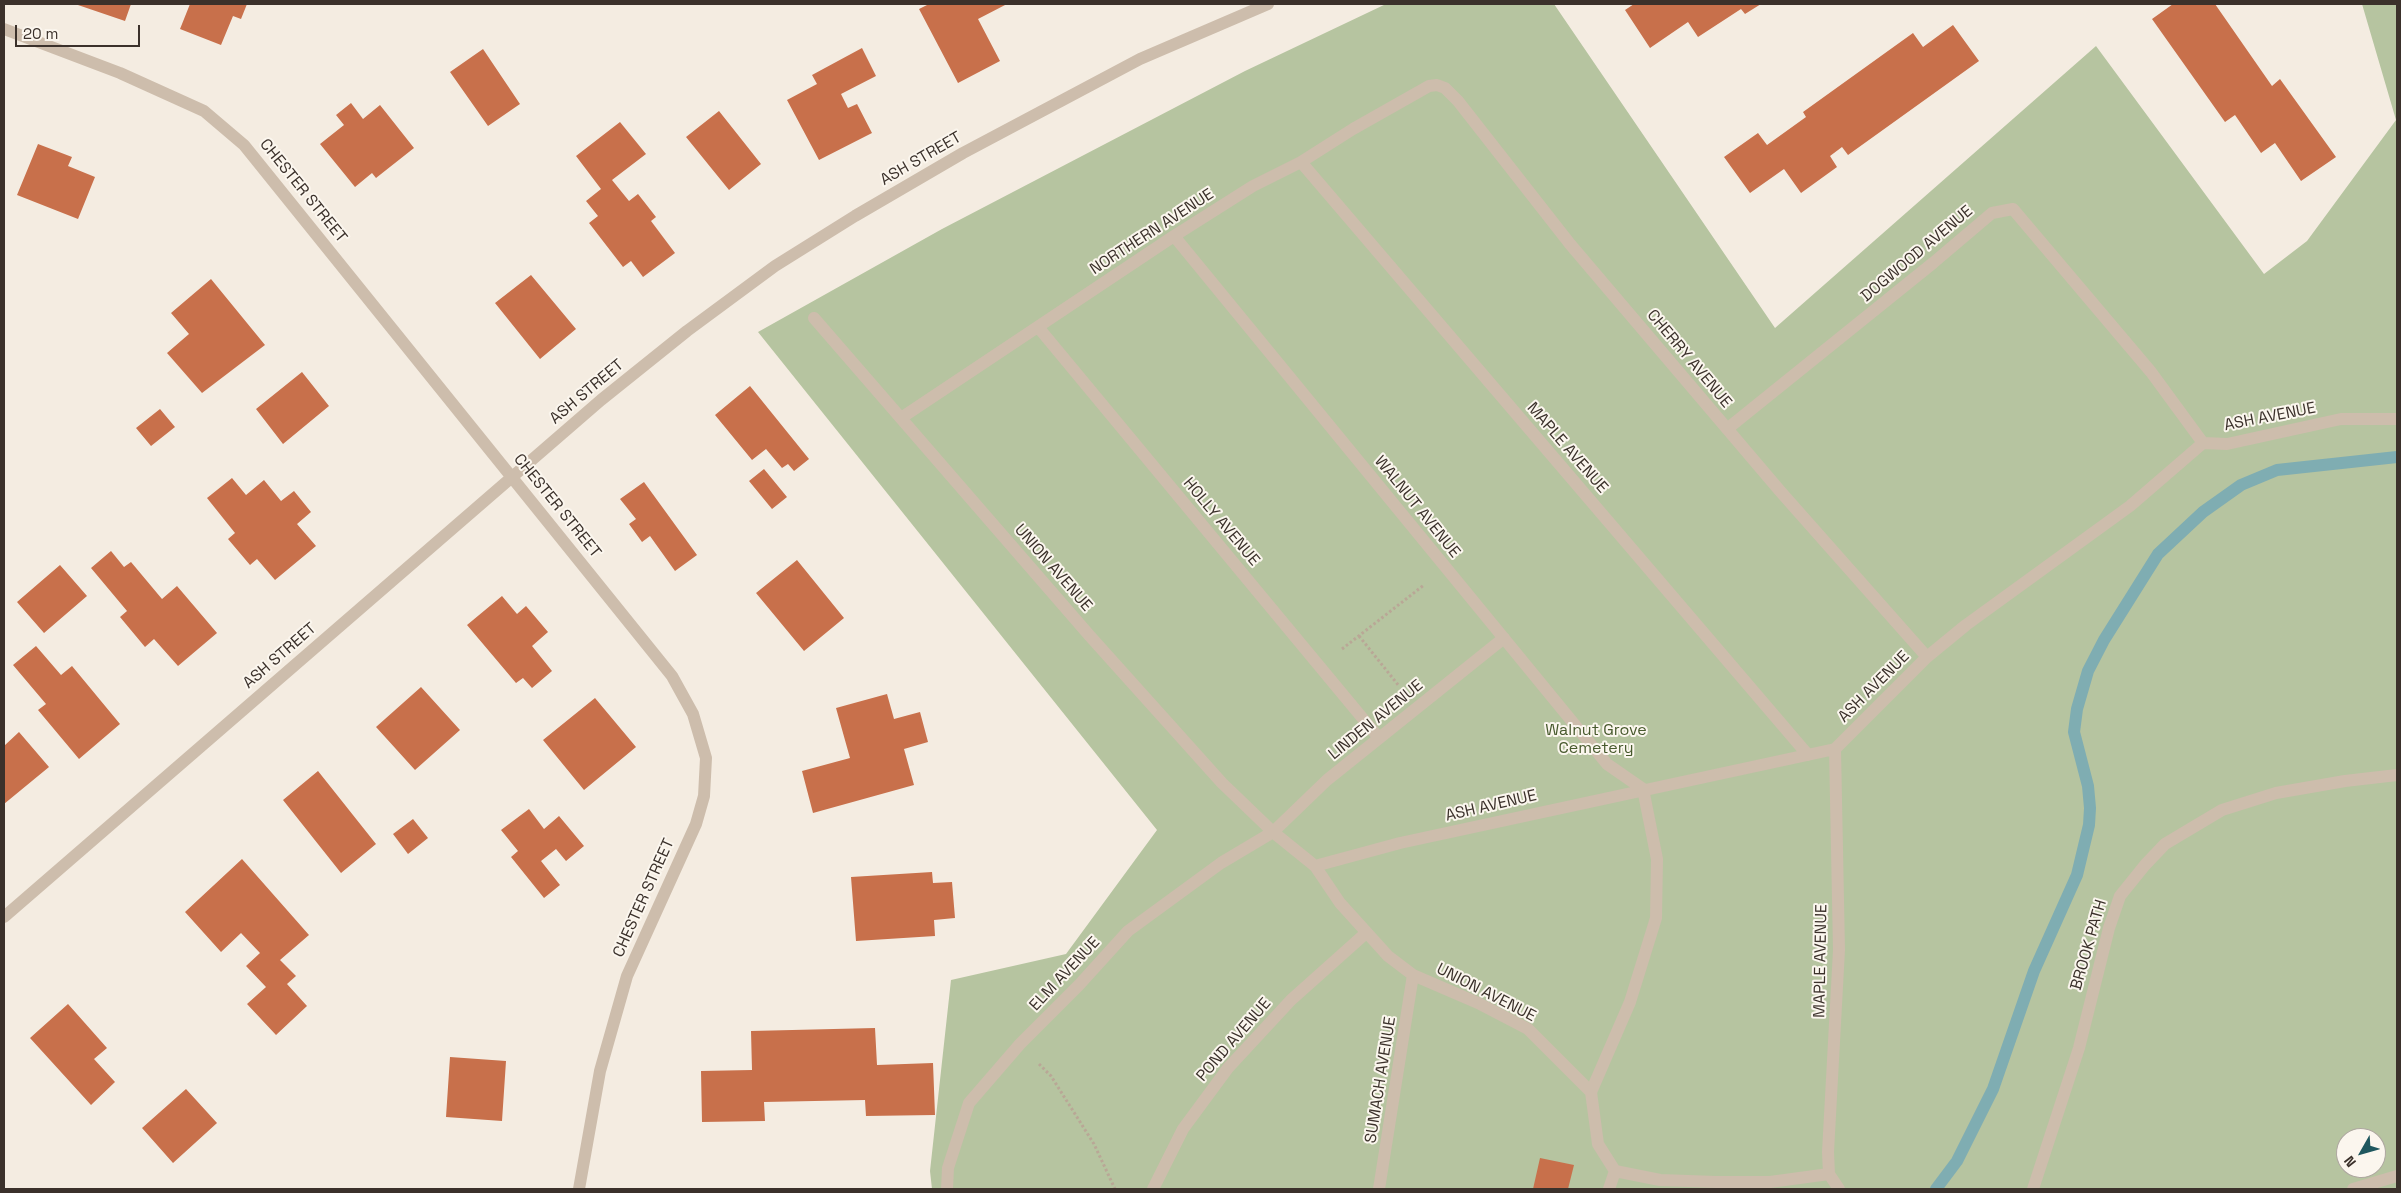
<!DOCTYPE html>
<html>
<head>
<meta charset="utf-8">
<style>
	body { margin:0 }
	#map { position:relative; width:2401px; height:1193px; overflow:hidden; background:#f4ece1; font-family:"Space Grotesk",sans-serif }
	canvas { display:block }
	.frame { position:absolute; inset:0; border:5px solid #3b312b; pointer-events:none }
	.north { position:absolute; left:2336px; top:1128px; width:50px; height:50px; box-sizing:border-box; background:#fbf6ee; border:1px solid #aea7a0; border-radius:50%; rotate:232deg; font-size:14px; font-weight:700; line-height:20px; text-align:center; color:#3b312b }
	.north::after { content:''; display:block; margin:auto; width:18px; height:22px; background:#1f575e; clip-path:polygon(50% 0,100% 100%,50% 72%,0 100%) }
	.scale { position:absolute; left:15px; top:25px; width:125px; height:22px; box-sizing:border-box; border:2px solid #3b312b; border-top:0; padding-left:6px; font-size:15px; line-height:18px; white-space:nowrap; color:#3b312b; -webkit-text-stroke:4px #fbf6ee; paint-order:stroke }
</style>
</head>
<body>
<div id="map">
<canvas width="2401" height="1193"></canvas>
<div class="frame"></div>
<div class="north">N</div>
<div class="scale">20 m</div>
</div>
<script>
const g = document.querySelector('canvas').getContext('2d');
g.lineJoin = 'round';
function fill(path, color) { g.fillStyle = color; g.fill(path, 'evenodd'); }
const shape = rows => new Path2D(rows.map(r => 'M' + r).join(''));
function trace(path, color, width, dash) { g.strokeStyle = color; g.lineWidth = width; g.lineCap = dash ? 'butt' : 'round'; g.setLineDash(dash || []); g.stroke(path); }
function label(font, color, halo, rows, align = 'center') {
  g.font = font + ' "Space Grotesk",sans-serif'; g.lineWidth = 4; g.setLineDash([]); g.textBaseline = 'middle'; g.strokeStyle = halo; g.fillStyle = color; for (const [text, x, y, turn = 0] of rows) {
    g.save(); g.translate(x, y); g.rotate((+turn || 0) * Math.PI / 180); g.textAlign = isNaN(turn) ? turn : align; if (halo) g.strokeText(text, 0, 0); g.fillText(text, 0, 0); g.restore();
  }
}
fill(shape([
	[1386,4,1554,4,1775,328,2096,46,2264,274,2307,241,2396,120,2362,4,2397,4,2397,1189,932,1189,930,1171,951,980,1066,954,1157,830,758,332,942,229,1245,71],
	[2346,1138,2376,1138,2376,1168,2346,1168]
]), '#b6c4a0');
trace(shape([
	[1936,1189,1957,1161,1993,1089,2034,971,2077,875,2089,825,2090,808,2088,786,2074,732,2077,709,2088,671,2104,640,2158,554,2203,512,2241,485,2277,470,2397,457]
]), '#7fadb2', 12);
fill(shape([
	[75,4,131,4,125,21],
	[190,4,247,4,241,19,233,16,221,45,180,29],
	[929,4,1007,4,978,19,1000,61,958,83,919,9],
	[1634,4,1761,4,1745,14,1741,9,1698,37,1688,22,1650,48,1625,10],
	[2173,4,2215,4,2272,86,2280,79,2336,157,2301,181,2275,143,2261,153,2235,115,2225,122,2152,19],
	[1953,25,1979,61,1848,155,1842,147,1830,156,1837,167,1801,193,1784,169,1750,193,1724,157,1758,133,1767,145,1806,117,1803,112,1913,33,1923,47],
	[862,48,876,76,841,94,848,108,857,104,872,133,819,160,787,100,817,84,812,75],
	[483,49,520,104,488,126,450,72],
	[351,103,363,119,380,105,414,148,376,178,372,173,355,187,320,144,344,125,336,115],
	[719,111,761,164,729,190,686,137],
	[620,122,646,154,612,180,629,201,638,194,656,217,651,221,675,253,643,277,631,261,623,267,589,223,598,216,586,201,601,189,576,156],
	[38,144,72,157,68,166,95,177,78,219,17,195],
	[531,275,576,329,540,359,495,303],
	[211,279,265,345,202,393,167,353,189,334,171,313],
	[302,372,329,406,283,444,256,409],
	[750,386,809,459,794,471,788,464,782,468,766,449,752,460,715,415],
	[160,409,175,427,151,446,136,428],
	[764,469,787,497,772,509,749,481],
	[232,478,246,495,264,480,281,501,294,491,311,512,297,524,316,546,275,580,257,559,250,565,228,539,235,533,207,498],
	[644,482,697,555,675,571,650,536,642,542,629,524,636,519,620,499],
	[111,551,124,567,131,562,162,599,177,586,217,633,178,666,154,639,145,647,120,617,127,611,91,568],
	[797,560,844,618,804,651,756,593],
	[60,565,87,596,44,633,17,602],
	[502,596,517,614,526,606,548,632,532,646,552,671,532,688,523,678,516,683,467,625],
	[36,646,61,675,72,666,120,724,79,759,38,710,46,704,13,665],
	[421,687,460,730,415,770,376,727],
	[887,694,894,719,920,712,928,742,904,749,914,785,813,813,802,771,850,758,836,708],
	[595,698,636,747,584,790,543,740],
	[19,732,49,767,4,804,4,746],
	[318,771,376,844,341,873,283,800],
	[529,809,544,829,559,816,584,846,566,861,556,849,541,861,560,885,544,898,511,857,518,851,501,830],
	[413,819,428,838,408,854,393,834],
	[242,859,309,935,280,960,296,976,287,984,307,1006,276,1035,247,1004,266,987,246,966,260,953,241,933,221,952,185,912],
	[932,872,933,883,952,882,955,918,934,920,935,936,856,941,851,877],
	[68,1004,107,1048,94,1059,115,1082,91,1105,30,1038],
	[875,1028,877,1065,933,1063,935,1115,866,1116,865,1100,764,1102,765,1121,702,1122,701,1071,752,1070,751,1031],
	[450,1057,506,1061,502,1121,446,1117],
	[186,1089,217,1123,173,1163,142,1128],
	[1540,1158,1574,1165,1568,1189,1533,1189]
]), '#c8704b');
trace(shape([
	[1359,636,1399,686],
	[1342,649,1424,585],
	[1039,1064,1051,1076,1094,1144,1115,1189]
]), '#b9a796', 3, [2.5, 2.5]);
trace(shape([
	[4,29,120,73,204,111,244,145,672,676,693,714,706,758,704,796,696,824,627,976,600,1071,579,1189],
	[1301,162,1808,755],
	[1174,236,1607,764,1643,789],
	[814,318,1089,635,1222,783,1273,832,1315,866,1340,903,1388,956,1413,975,1478,1003,1528,1029,1591,1092,1598,1144,1615,1171,1660,1180,1716,1182,1770,1182,1829,1174],
	[1038,327,1379,738],
	[901,418,1174,236,1253,186,1301,162,1353,129,1429,86,1437,85,1445,88,1458,101,1570,244,1780,491,1927,657],
	[1727,429,1933,263,1992,213,2013,209,2151,372,2203,443],
	[1835,749,1839,950,1828,1152,1829,1174,1839,1189],
	[1315,866,1400,843,1835,749,1927,657,1966,625,2130,506,2203,443,2227,444,2341,419,2397,419],
	[4,917,601,400,687,331,775,266,855,216,963,153,1140,59,1268,4],
	[1591,1092,1630,1002,1656,918,1657,859,1643,789],
	[947,1189,948,1168,969,1103,1020,1044,1079,985,1128,931,1221,863,1273,832,1327,780,1504,638],
	[1153,1189,1183,1129,1228,1068,1291,1000,1366,933],
	[1379,1189,1413,975],
	[1609,1189,1615,1171],
	[2033,1189,2079,1048,2109,928,2120,896,2145,865,2165,844,2222,810,2276,793,2345,781,2397,775],
	[2353,1189,2397,1176]
]), '#cdbdac', 12);
label('16px', '#3b312b', '#fbf6ee', [
	["ASH STREET",921,159,-30],
	["CHESTER STREET",303,191,51],
	["NORTHERN AVENUE",1152,232,-33],
	["DOGWOOD AVENUE",1917,254,-40],
	["CHERRY AVENUE",1689,359,50],
	["ASH STREET",587,392,-40],
	["ASH AVENUE",2270,417,-11],
	["MAPLE AVENUE",1567,448,49],
	["CHESTER STREET",557,506,51],
	["WALNUT AVENUE",1417,507,51],
	["HOLLY AVENUE",1221,522,50],
	["UNION AVENUE",1053,568,49],
	["ASH STREET",280,656,-41],
	["ASH AVENUE",1874,687,-45],
	["LINDEN AVENUE",1376,720,-39],
	["ASH AVENUE",1491,806,-13],
	["CHESTER STREET",644,898,-66],
	["BROOK PATH",2089,945,-74],
	["MAPLE AVENUE",1821,961,-89],
	["ELM AVENUE",1065,974,-47],
	["UNION AVENUE",1486,993,27],
	["POND AVENUE",1234,1040,-49],
	["SUMACH AVENUE",1381,1080,-81]
]);
label('16px', '#485a2e', '#fbf6ee', [
	["Walnut Grove",1596,731],
	["Cemetery",1596,749]
]);
</script>
</body>
</html>
